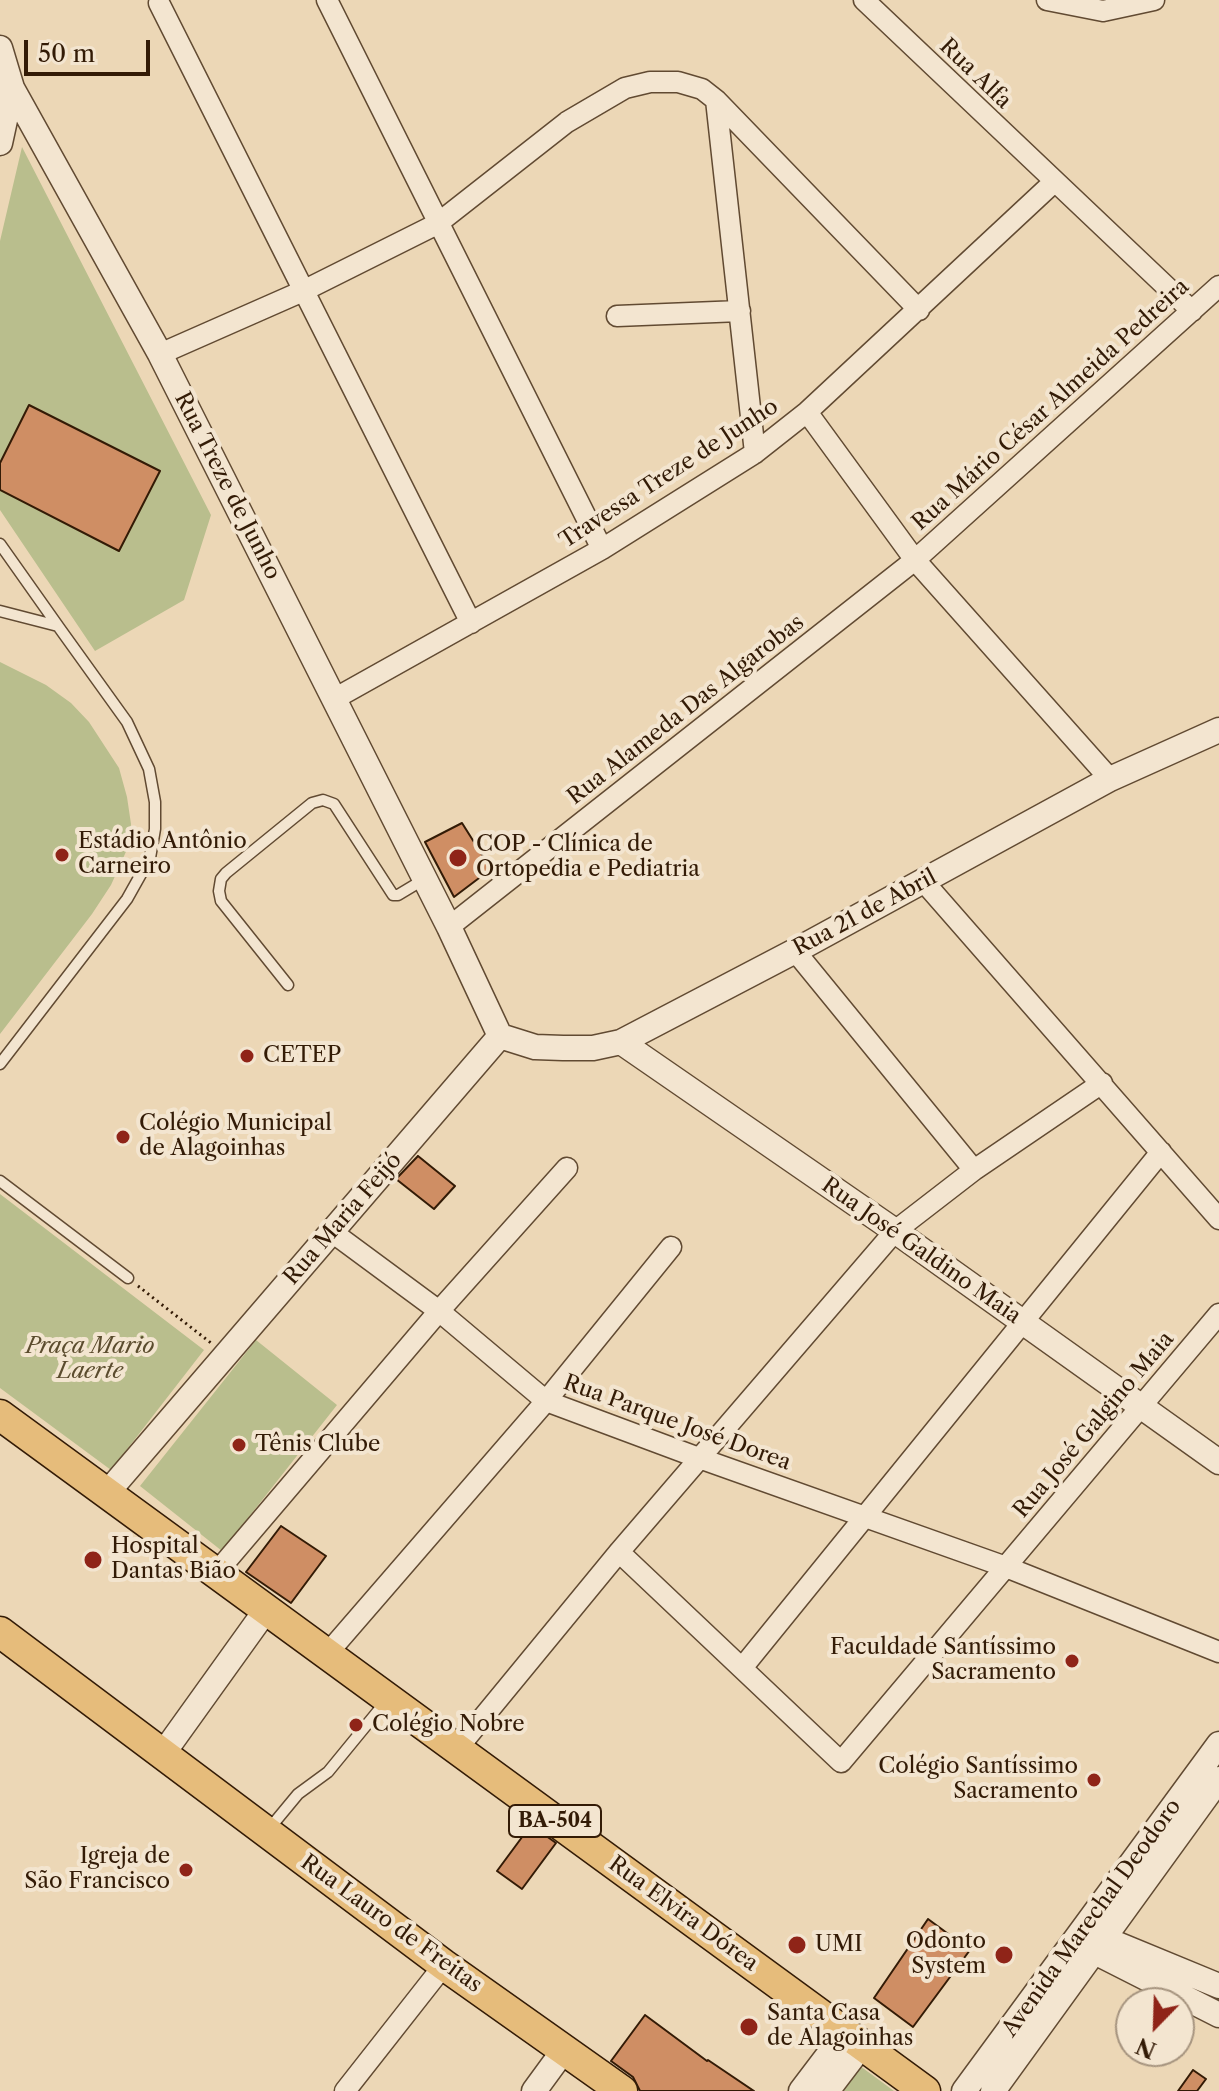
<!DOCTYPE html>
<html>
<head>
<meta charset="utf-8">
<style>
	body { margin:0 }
	#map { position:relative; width:1219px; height:2091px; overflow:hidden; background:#ecd7b6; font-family:"Libre Caslon Text",serif }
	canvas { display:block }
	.north { position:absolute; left:1115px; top:1987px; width:80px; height:80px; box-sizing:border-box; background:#f3e5d0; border:2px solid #a6947f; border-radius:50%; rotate:203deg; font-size:22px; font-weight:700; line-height:32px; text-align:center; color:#331b06 }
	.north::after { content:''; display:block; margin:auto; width:28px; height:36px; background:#8f2418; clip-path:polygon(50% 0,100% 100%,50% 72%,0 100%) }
	.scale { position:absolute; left:24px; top:40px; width:126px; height:36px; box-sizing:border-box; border:4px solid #331b06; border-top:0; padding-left:10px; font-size:24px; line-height:28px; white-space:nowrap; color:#331b06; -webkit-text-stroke:6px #f3e5d0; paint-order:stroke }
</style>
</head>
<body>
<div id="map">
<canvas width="1219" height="2091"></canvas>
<div class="north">N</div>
<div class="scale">50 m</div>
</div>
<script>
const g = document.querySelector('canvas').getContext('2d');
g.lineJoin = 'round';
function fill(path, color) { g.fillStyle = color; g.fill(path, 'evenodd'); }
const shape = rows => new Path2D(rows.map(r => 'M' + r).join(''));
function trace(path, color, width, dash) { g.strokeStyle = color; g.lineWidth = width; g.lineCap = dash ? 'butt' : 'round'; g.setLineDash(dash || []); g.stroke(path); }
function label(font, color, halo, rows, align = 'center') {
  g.font = font + ' "Libre Caslon Text",serif'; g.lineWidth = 8; g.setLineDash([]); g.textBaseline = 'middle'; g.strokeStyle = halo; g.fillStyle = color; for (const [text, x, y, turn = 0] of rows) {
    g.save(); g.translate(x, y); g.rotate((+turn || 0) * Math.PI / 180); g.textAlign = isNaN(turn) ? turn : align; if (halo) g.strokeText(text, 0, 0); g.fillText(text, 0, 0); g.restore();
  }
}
fill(shape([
	[22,147,211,515,184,600,95,651,0,510,0,241],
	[0,662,46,685,71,703,89,722,119,768,127,797,131,824,129,845,111,885,92,914,0,1034],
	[0,1194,204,1350,111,1470,0,1388],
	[256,1340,337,1405,222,1551,140,1486],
	[856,2063,894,2091,834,2091]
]), '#b9be8d');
const building = shape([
	[29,405,160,471,119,551,0,490,0,463,29,405],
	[462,823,491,869,454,897,425,842,462,823],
	[418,1156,455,1186,434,1209,396,1179,418,1156],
	[281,1526,326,1556,291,1603,246,1572,281,1526],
	[531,1825,556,1843,522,1889,497,1871,531,1825],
	[928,1919,970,1950,913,2027,874,1998,928,1919],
	[645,2015,707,2061,708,2060,754,2091,640,2091,633,2077,611,2061,645,2015],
	[1193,2070,1206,2079,1197,2091,1178,2091,1193,2070]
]);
fill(building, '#cf8e64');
trace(building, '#331b06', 2);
const service = shape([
	[0,544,58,626],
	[0,611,58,626,127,722,149,769,155,802,155,829,150,858,127,899,0,1064],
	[288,985,221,901,219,891,221,879,226,873,312,803,323,800,334,804,393,895,398,895,423,880],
	[0,1181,128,1278],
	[269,1829,298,1794,328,1772,387,1700]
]);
const minor = shape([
	[327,0,602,549],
	[864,0,1192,311],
	[1047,0,1103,11,1154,0],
	[159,3,471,623],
	[716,100,755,453],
	[617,316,740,311],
	[160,354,303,291,437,224,567,122,625,88,650,82,678,82,702,89,716,100,919,310],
	[807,412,915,560,1110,779],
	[334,699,602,549,755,453,807,412,1054,182],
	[924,882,1219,1219],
	[449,927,915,560,1219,286],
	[795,951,974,1170],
	[332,1232,439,1311,546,1401,699,1458,1006,1567,1219,1652],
	[619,1552,841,1762,1219,1314],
	[216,1573,439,1311,567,1168],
	[327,1654,546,1401,671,1247],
	[742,1668,1161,1152],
	[457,1749,619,1552,895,1231,974,1170,1102,1083],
	[345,2091,444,1965]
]);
const tertiary = shape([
	[0,48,12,88,160,354,449,927,500,1036,107,1493],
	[0,143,12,88],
	[500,1036,535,1047,563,1048,593,1048,621,1042,795,951,1110,779,1219,730],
	[621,1042,895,1231,1219,1462],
	[162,1755,266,1610],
	[1088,1932,1219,1986],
	[1079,1944,1219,2015],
	[534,2091,564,2050],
	[801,2091,845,2033],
	[827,2091,862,2045],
	[964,2091,1219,1744],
	[993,2091,1219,1779]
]);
const primary = shape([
	[0,1415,925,2091],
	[0,1632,444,1965,622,2091]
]);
trace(service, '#614a32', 13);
trace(minor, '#614a32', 23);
trace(tertiary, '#614a32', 27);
trace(primary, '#331b06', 33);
trace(shape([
	[138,1286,211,1343]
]), '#331b06', 3, [2, 4]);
trace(service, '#f3e5d0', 10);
trace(minor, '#f3e5d0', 20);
trace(tertiary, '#f3e5d0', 24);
trace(primary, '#e6bc7b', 30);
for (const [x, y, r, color] of [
	[62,855,8,"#8f2418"],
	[458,858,10,"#8f2418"],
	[247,1056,8,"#8f2418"],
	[123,1137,8,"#8f2418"],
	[239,1445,8,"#8f2418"],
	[93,1560,10,"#8f2418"],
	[1072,1661,8,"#8f2418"],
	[356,1725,8,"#8f2418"],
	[1094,1780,8,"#8f2418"],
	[186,1870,8,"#8f2418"],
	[797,1945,10,"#8f2418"],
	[1004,1955,10,"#8f2418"],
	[749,2027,10,"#8f2418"]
]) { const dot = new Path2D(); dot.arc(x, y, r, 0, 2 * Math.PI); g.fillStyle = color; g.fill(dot); trace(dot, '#f3e5d0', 3); }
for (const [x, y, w] of [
	[555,1821,92]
]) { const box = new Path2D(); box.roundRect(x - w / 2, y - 16, w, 32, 6); g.fillStyle = '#f3e5d0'; g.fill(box); trace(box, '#331b06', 2); }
label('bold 20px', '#331b06', null, [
	["BA-504",555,1821]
]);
label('22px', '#331b06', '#f3e5d0', [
	["Rua Alfa",975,74,44],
	["Rua Mário César Almeida Pedreira",1051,405,-42],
	["Travessa Treze de Junho",669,474,-33],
	["Rua Treze de Junho",227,486,63],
	["Rua Alameda Das Algarobas",686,710,-38],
	["Rua 21 de Abril",865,913,-28],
	["Rua Maria Feijó",343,1219,-49],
	["Rua José Galdino Maia",921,1251,35],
	["Rua Parque José Dorea",677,1423,20],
	["Rua José Galgino Maia",1094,1425,-50],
	["Rua Elvira Dórea",683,1914,36],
	["Avenida Marechal Deodoro",1092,1918,-54],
	["Rua Lauro de Freitas",391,1924,36]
]);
label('22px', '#331b06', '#f3e5d0', [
	["Estádio Antônio",78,842],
	["Carneiro",78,867],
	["COP - Clínica de",476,845],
	["Ortopedia e Pediatria",476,870],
	["CETEP",263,1056],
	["Colégio Municipal",139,1124],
	["de Alagoinhas",139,1149],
	["Tênis Clube",255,1445],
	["Hospital",111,1547],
	["Dantas Bião",111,1572],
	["Faculdade Santíssimo",1056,1648,"right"],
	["Sacramento",1056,1673,"right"],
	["Colégio Nobre",372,1725],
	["Colégio Santíssimo",1078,1767,"right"],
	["Sacramento",1078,1792,"right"],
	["Igreja de",170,1857,"right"],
	["São Francisco",170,1882,"right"],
	["Odonto",986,1942,"right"],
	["System",986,1967,"right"],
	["UMI",815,1945],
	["Santa Casa",767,2014],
	["de Alagoinhas",767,2039]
], 'left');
label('italic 22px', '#5b4c2e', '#f3e5d0', [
	["Praça Mario",90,1347],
	["Laerte",90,1372]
]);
</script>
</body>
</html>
